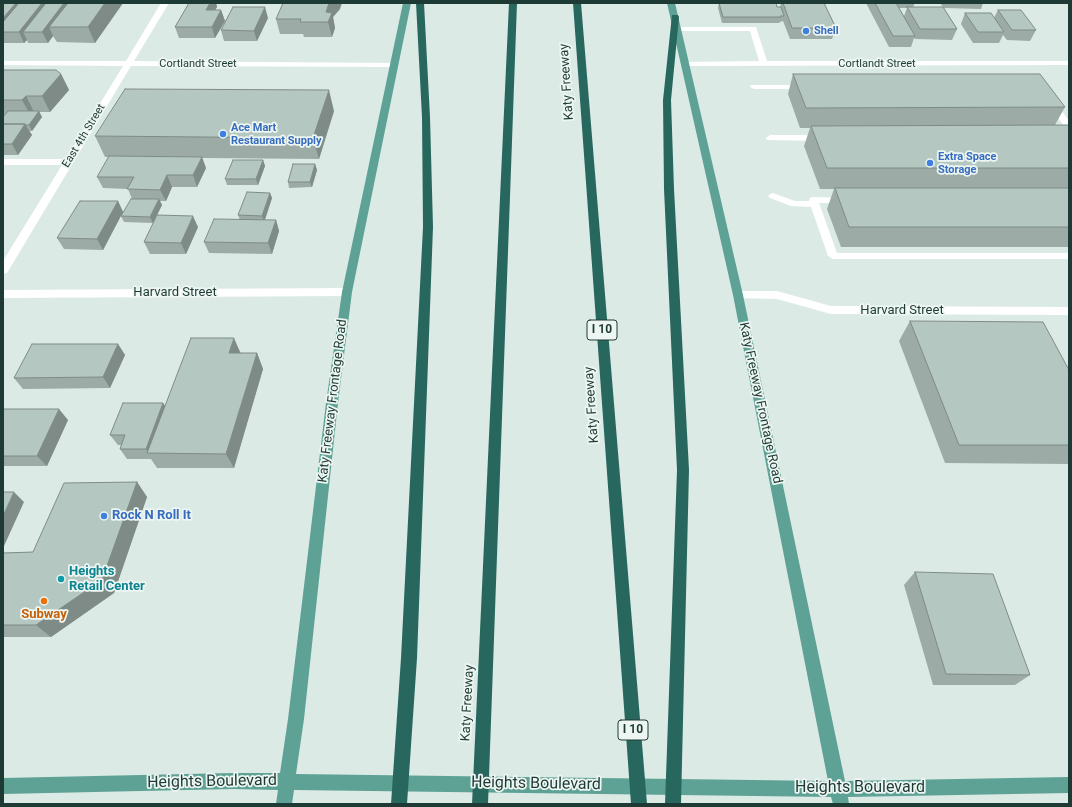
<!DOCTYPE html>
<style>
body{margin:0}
#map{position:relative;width:1072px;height:807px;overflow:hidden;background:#dceae5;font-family:Roboto,sans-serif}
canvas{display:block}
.frame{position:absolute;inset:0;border:4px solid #1e3a34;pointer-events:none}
</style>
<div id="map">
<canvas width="1072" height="807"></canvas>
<div class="frame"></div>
</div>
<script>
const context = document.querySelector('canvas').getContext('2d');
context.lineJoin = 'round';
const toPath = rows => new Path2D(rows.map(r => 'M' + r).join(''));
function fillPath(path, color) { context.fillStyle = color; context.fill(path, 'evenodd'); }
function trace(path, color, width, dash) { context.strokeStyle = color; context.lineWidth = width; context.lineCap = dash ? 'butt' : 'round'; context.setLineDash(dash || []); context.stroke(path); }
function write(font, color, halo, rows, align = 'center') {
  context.font = font + ' Roboto,sans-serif'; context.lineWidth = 3.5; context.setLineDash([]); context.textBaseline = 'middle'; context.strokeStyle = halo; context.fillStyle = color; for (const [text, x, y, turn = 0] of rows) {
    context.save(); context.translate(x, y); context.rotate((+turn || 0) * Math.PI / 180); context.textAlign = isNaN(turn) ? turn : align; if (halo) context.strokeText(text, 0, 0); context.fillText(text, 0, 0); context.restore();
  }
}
fillPath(toPath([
 [161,3,169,3,134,61,393,63,397,65,393,67,131,66,7,273,3,274,3,261,62,165,3,165,3,159,66,159,123,66,3,65,3,61,126,61,161,3],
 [674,27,756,27,767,61,1069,61,1069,65,685,66,681,64,682,62,759,61,750,31,677,31,673,29,674,27],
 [751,85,806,85,810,87,806,89,754,89,750,87,751,85],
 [1051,99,1054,100,1069,121,1069,130,1066,129,1047,102,1051,99],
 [770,135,823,135,827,138,823,141,767,140,766,138,770,135],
 [773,193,795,201,809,201,810,198,813,197,849,198,851,200,849,202,846,203,819,203,837,253,1069,253,1069,259,833,259,828,256,811,207,791,206,770,198,768,196,770,194,773,193],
 [347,288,351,289,352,292,351,295,347,296,3,298,3,290,347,288],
 [738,291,777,291,831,306,1068,307,1069,315,831,314,777,299,734,298,733,295,734,292,738,291]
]), '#fff');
fillPath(toPath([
 [403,3,411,3,352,292,338,403,304,719,296,774,828,781,733,295,667,3,675,3,743,295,845,781,1069,777,1069,793,848,797,849,804,833,804,831,797,294,790,292,804,276,804,278,790,233,789,3,794,3,778,233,773,280,773,288,719,326,403,342,292,403,3]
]), '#5ea295');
fillPath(toPath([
 [416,3,424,3,430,117,433,227,417,658,407,804,391,804,401,658,423,227,422,117,416,3],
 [509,3,517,3,488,804,472,804,509,3],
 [573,3,581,3,647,804,631,804,573,3],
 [672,15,678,15,679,17,671,100,674,189,689,470,681,804,665,804,677,470,664,189,663,100,672,15]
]), '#28675e');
fillPath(toPath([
 [3,3,123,3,95,43,57,42,53,36,48,43,28,43,27,40,24,43,3,43],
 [189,3,231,3,216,3,217,7,215,10,221,10,225,21,215,38,179,38,175,27],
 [719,3,780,7,781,3,824,3,836,28,832,39,790,39,783,21,780,22,779,23,722,23,718,8],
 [866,3,915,3,913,7,943,7,940,3,983,3,981,9,944,8,957,29,952,40,915,39,914,38,911,47,889,47],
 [899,8,907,8,904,16],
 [340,9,333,17,335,28,332,37,304,37,303,34,280,34,276,19],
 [998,10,1036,30,1030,41,1007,40,1003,35,999,43,973,43,961,24,965,13,994,18],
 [268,18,257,41,224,41,221,30],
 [3,70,61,74,69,90,50,112,39,112,42,117,32,131,29,131,32,135,18,155,3,155,3,117,5,115,3,114],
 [793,74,1065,107,1055,125,1069,125,1069,247,841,247,827,209,834,189,820,189,804,146,810,128,800,128,788,94],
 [334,111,319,159,202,158,206,168,197,187,172,187,166,201,160,201,162,205,153,223,124,222,121,216,132,199,128,189,103,188,97,177,109,157,105,157,95,136],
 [263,160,265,166,258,185,227,185,225,179],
 [315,164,317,170,312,187,289,188,288,182],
 [270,193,272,198,265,220,276,220,279,231,272,254,209,253,204,242,240,220,238,215],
 [118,201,123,212,103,250,64,249,57,238],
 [198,227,186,254,150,254,144,242],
 [910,321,1069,370,1069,464,945,463,899,341],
 [118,344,125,355,110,388,23,389,14,378],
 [240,353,257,353,263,369,234,468,157,468,151,459,127,459,120,449,121,445,118,445,110,435,163,403,165,406],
 [3,409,68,420,47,466,3,466],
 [137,482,147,497,114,593,51,637,3,637,3,553,33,552],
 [915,572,1030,675,1015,685,933,685,904,585]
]), '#9caba6');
fillPath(toPath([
 [16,3,18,3,22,12,3,32,3,18],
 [42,3,44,3,49,12,23,32,27,40,24,43,19,32],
 [64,3,66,3,71,12,49,27,53,36,48,43,42,32],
 [105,3,123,3,95,43,88,27],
 [210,3,216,3,217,7,209,21,206,10],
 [329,3,342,3,340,9,333,17,335,28,332,37,328,22,326,12],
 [265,7,268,18,257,41,254,31],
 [221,10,225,21,215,38,212,27],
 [61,74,69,90,50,112,42,96],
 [329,90,334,111,319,159,313,138],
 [26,96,34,112,31,116,22,100],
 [39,111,42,117,32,131,29,125],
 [25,124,32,135,18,155,12,144],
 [202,157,206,168,197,187,193,175],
 [263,160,265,166,258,185,256,179],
 [315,164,317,170,312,187,310,182],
 [167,175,172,187,166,201,160,190],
 [270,193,272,198,264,222,262,216],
 [159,199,162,205,153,223,150,217],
 [118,201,123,212,103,250,97,239],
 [193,216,198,227,186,254,181,243],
 [276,220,279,231,272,254,268,243],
 [234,338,241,354,229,353],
 [118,344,125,355,110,388,103,377],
 [257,353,263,369,234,468,226,454],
 [163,403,170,413,149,453,146,449],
 [59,409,68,420,47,466,37,456],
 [137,482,147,497,114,593,51,637,36,625],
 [14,492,24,502,4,546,3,545,3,516]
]), '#7f8b87');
const building = toPath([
 [3,3,16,3,3,18,3,3],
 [19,3,42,3,19,32,3,32,3,22,19,3],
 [46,3,64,3,42,32,23,32,46,3],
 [68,3,105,3,88,27,49,27,68,3],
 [189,3,210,3,206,10,221,10,212,27,175,27,189,3],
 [283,3,329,3,326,12,332,13,328,22,300,22,301,19,276,19,283,3],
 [719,3,776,3,777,7,781,7,784,16,780,16,781,17,723,17,719,3],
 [783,3,824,3,836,28,792,28,783,3],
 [875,3,896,3,915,36,893,36,875,3],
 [233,7,265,7,254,31,221,30,233,7],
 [907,7,943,7,957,29,920,29,907,7],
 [998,10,1021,10,1036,30,1012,30,998,10],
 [965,13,991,13,1004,32,978,32,965,13],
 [3,70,56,70,61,74,42,96,26,96,22,100,3,100,3,70],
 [793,74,1040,74,1065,107,806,108,793,74],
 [125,89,329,90,313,138,95,136,125,89],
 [8,111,39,111,29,125,26,125,25,124,3,124,3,117,8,111],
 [3,124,25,124,12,144,3,144,3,124],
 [1069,125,1069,168,827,168,811,126,1069,125],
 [109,156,202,157,193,175,167,175,160,190,127,189,134,177,97,177,109,156],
 [233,160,263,160,256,179,225,179,233,160],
 [293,164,315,164,310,182,288,182,293,164],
 [835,188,1069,188,1069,227,849,227,835,188],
 [247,192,270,193,262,216,238,215,247,192],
 [131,199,159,199,150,217,121,216,131,199],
 [80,201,118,201,97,239,57,238,80,201],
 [157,215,193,216,181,243,144,242,157,215],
 [214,219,276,220,268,243,204,242,214,219],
 [910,321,1043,322,1069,370,1069,445,959,445,910,321],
 [191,338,234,338,229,353,257,353,226,454,147,453,191,338],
 [32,344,118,344,103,377,14,378,32,344],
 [123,403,163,403,146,449,120,449,125,435,110,435,123,403],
 [3,409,59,409,37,456,3,456,3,409],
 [137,482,102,580,36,625,3,625,3,553,33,552,64,483,137,482],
 [3,492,14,492,3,516,3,492],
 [915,572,993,574,1030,675,946,674,915,572]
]);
fillPath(building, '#b5c7c1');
trace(building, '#7f8b87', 1);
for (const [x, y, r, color] of [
 [806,31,4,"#3f7fe0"],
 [223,134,4,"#3f7fe0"],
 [930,163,4,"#3f7fe0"],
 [104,516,4,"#3f7fe0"],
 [61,579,4,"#0f9aa8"],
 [44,601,4,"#e8710a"]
]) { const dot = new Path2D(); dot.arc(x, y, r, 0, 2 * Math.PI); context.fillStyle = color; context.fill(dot); trace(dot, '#edf6f2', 1.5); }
write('bold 11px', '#366cbe', '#edf6f2', [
 ["Shell",814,31],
 ["Ace Mart",231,128],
 ["Restaurant Supply",231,141],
 ["Extra Space",938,157],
 ["Storage",938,170]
], 'left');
write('11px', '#1e3a34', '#edf6f2', [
 ["Cortlandt Street",198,64],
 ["Cortlandt Street",877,64],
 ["East 4th Street",84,136,-59]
]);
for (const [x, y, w] of [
 [602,330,30],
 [633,730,30]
]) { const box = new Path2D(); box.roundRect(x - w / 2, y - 10, w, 20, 3); context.fillStyle = '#edf6f2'; context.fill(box); trace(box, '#1e3a34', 1); }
write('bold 12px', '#1e3a34', null, [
 ["I 10",602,330],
 ["I 10",633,730]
]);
write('13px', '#1e3a34', '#edf6f2', [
 ["Katy Freeway",567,82,-94],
 ["Harvard Street",175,293],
 ["Harvard Street",902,311],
 ["Katy Freeway Frontage Road",333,401,-83],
 ["Katy Freeway Frontage Road",760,403,78],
 ["Katy Freeway",592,405,-94],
 ["Katy Freeway",468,703,-87]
]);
write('bold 13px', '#366cbe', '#edf6f2', [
 ["Rock N Roll It",112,516]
], 'left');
write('bold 13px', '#0d838f', '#edf6f2', [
 ["Heights",69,572],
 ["Retail Center",69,587]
], 'left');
write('bold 13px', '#c56008', '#edf6f2', [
 ["Subway",44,615]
]);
write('16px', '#1e3a34', '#edf6f2', [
 ["Heights Boulevard",212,782,-1],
 ["Heights Boulevard",536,784,1],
 ["Heights Boulevard",860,788]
]);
</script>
